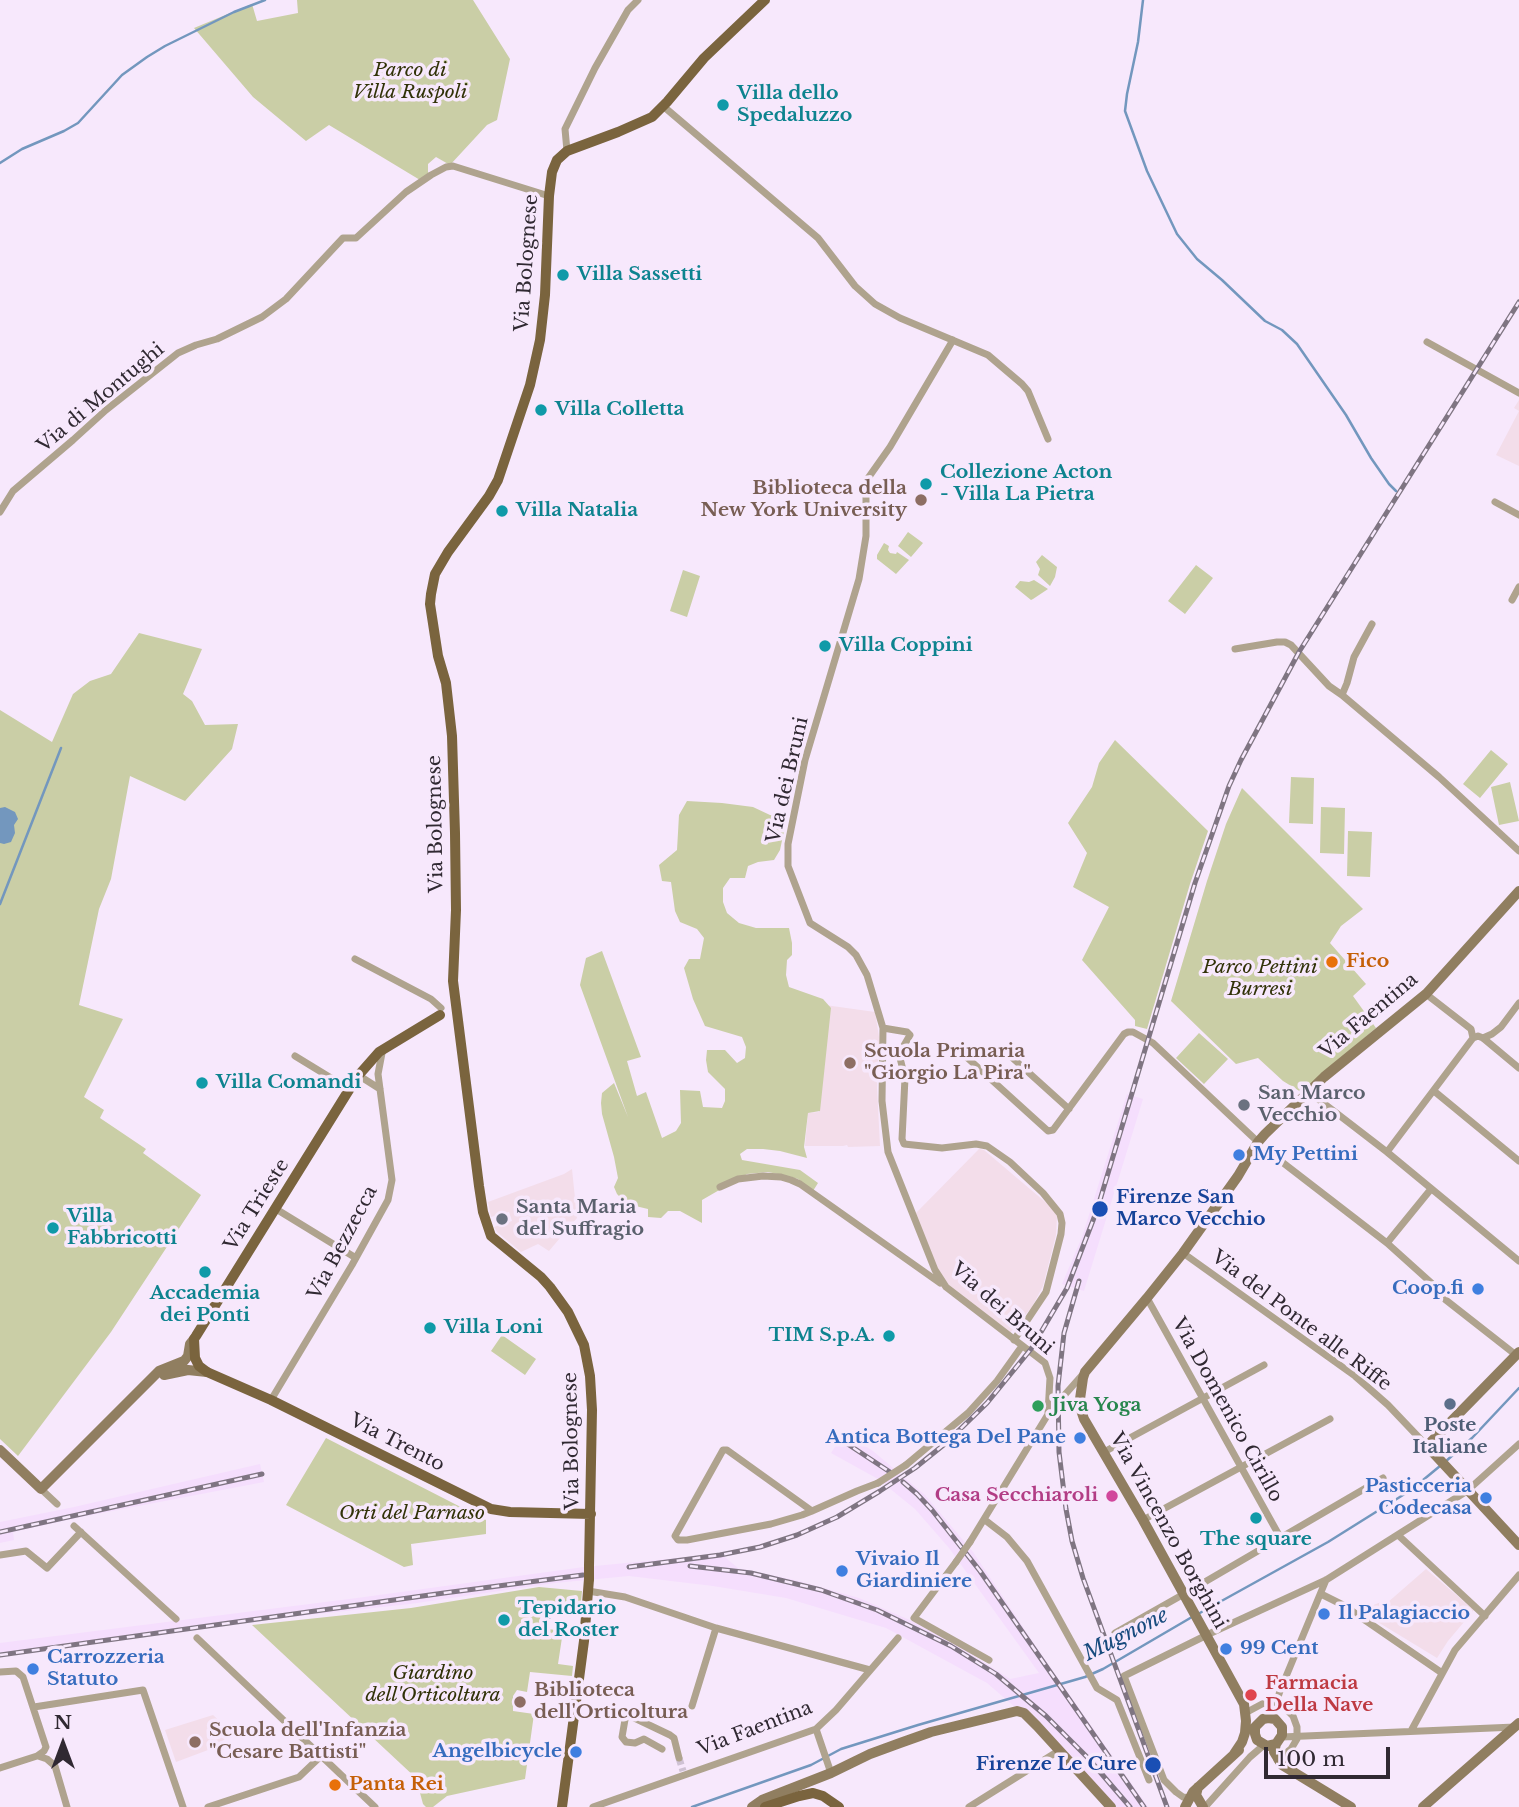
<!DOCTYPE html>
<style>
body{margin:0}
#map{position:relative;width:1519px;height:1807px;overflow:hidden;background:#f7e8fc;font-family:"Libre Baskerville",serif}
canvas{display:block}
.north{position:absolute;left:28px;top:1709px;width:70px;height:70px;-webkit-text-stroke:5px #f7e8fc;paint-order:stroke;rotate:0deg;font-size:19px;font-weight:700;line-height:28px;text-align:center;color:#302932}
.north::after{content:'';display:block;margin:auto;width:24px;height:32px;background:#302932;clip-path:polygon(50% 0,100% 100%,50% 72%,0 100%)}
.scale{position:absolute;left:1264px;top:1747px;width:126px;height:32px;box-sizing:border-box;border:4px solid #302932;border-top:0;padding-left:9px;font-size:21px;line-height:24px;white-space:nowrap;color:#302932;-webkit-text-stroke:5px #f7e8fc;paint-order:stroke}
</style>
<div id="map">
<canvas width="1519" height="1807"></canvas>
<div class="north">N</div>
<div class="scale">100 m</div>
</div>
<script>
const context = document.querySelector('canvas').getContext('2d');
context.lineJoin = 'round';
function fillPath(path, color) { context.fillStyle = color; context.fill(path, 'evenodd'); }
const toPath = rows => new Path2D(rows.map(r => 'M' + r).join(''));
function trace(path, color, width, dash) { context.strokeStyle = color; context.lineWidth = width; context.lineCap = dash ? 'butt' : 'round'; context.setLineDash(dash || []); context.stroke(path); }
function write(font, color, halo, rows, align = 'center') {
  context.font = font + ' "Libre Baskerville",serif'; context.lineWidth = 7; context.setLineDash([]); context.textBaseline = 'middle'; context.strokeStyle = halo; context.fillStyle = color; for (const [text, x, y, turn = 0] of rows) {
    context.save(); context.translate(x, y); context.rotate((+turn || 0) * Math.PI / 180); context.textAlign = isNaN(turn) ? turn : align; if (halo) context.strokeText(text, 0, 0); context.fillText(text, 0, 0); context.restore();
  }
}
fillPath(toPath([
 [1127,1094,1143,1099,1084,1291,1062,1284,1082,1237],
 [844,1433,873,1451,925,1495,973,1552,1037,1648,1148,1807,1111,1807,1053,1740,987,1683,886,1628,786,1598,713,1586,629,1576,555,1583,410,1604,235,1623,0,1657,0,1643,357,1598,584,1567,721,1554,738,1568,799,1581,859,1598,935,1631,1010,1679,1039,1673,949,1548,915,1509,878,1479,831,1453],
 [260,1464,264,1482,81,1517,13,1532,14,1540,0,1543,0,1522,74,1507]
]), '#f5defd');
fillPath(toPath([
 [1519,400,1519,466,1496,455,1519,411,1514,408],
 [825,1005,875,1012,879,1037,877,1088,880,1146,848,1147,847,1145,843,1146,805,1146,808,1113,819,1112],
 [979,1149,984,1150,1050,1206,1057,1216,1056,1235,1043,1286,1032,1307,1009,1334,950,1286,938,1271,915,1214],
 [572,1169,577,1218,549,1251,538,1244,521,1252,497,1232,494,1227,512,1221,509,1212,491,1217,488,1202,564,1174],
 [1426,1569,1474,1610,1448,1641,1437,1658,1363,1613,1366,1608,1381,1602,1387,1603],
 [213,1715,226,1727,221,1733,226,1738,216,1747,176,1762,165,1730]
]), '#f3ddea');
fillPath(toPath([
 [297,0,473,0,510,59,497,120,487,125,450,165,436,157,428,164,428,174,420,180,329,125,306,141,253,97,194,28,252,4,257,21,298,13],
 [908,532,923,543,911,557,898,546],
 [884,543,889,546,888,550,890,553,896,554,897,552,909,560,896,574,877,559,877,555],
 [1042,555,1057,567,1055,577,1050,586,1038,575,1040,569,1036,562],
 [1196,565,1213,578,1185,614,1168,601],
 [683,570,700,576,687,617,670,611],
 [1034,580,1048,589,1033,599,1031,600,1015,587,1020,581,1029,582],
 [139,633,202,649,183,694,192,701,205,725,238,724,232,749,185,801,130,776,111,879,99,909,79,1005,123,1019,84,1097,104,1110,100,1118,146,1149,143,1153,201,1195,111,1332,18,1456,0,1439,0,710,52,742,73,694,90,681,111,674],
 [1115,740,1208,831,1190,884,1147,1029,1135,1026,1135,1020,1082,960,1109,907,1073,887,1087,853,1068,823,1092,787,1099,763],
 [1491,750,1508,764,1480,798,1463,784],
 [1291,777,1314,778,1313,824,1289,823],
 [1510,782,1519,821,1499,825,1491,787],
 [1242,788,1363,909,1341,926,1330,943,1366,984,1353,996,1376,1028,1301,1092,1283,1081,1258,1058,1236,1064,1171,1001,1207,881,1226,824],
 [687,801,722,803,753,807,770,815,787,817,780,850,774,860,758,862,748,866,745,878,730,878,723,888,723,902,727,913,739,923,756,928,789,928,792,943,792,955,787,960,786,975,789,987,823,999,831,1008,820,1111,808,1113,804,1147,807,1158,780,1151,763,1149,747,1149,740,1154,742,1160,800,1170,818,1183,813,1191,798,1179,783,1175,768,1172,747,1174,702,1200,702,1223,680,1211,668,1211,661,1218,648,1217,648,1209,627,1204,617,1194,614,1187,618,1178,614,1157,602,1114,601,1103,602,1093,614,1083,628,1117,580,985,586,958,602,951,641,1057,627,1061,637,1096,646,1092,662,1138,676,1131,681,1123,680,1090,700,1091,703,1107,722,1108,725,1101,725,1089,708,1072,706,1060,707,1050,725,1050,737,1063,745,1058,746,1047,742,1037,705,1026,693,999,684,968,689,959,700,959,704,938,697,929,680,922,675,911,671,882,662,881,659,865,677,850,679,815],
 [1321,807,1345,808,1344,854,1320,853],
 [1348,831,1372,832,1370,877,1347,876],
 [1199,1033,1228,1059,1204,1084,1176,1058],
 [502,1335,536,1359,525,1375,491,1351],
 [326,1438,486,1520,486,1534,411,1544,413,1565,404,1567,286,1505],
 [539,1587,582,1591,580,1613,550,1610,548,1629,563,1631,558,1664,573,1666,572,1676,530,1672,527,1692,517,1690,513,1696,513,1711,534,1714,525,1779,447,1796,433,1807,426,1807,423,1804,416,1778,252,1625,411,1608]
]), '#cacea6');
fillPath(toPath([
 [5,807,15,812,18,819,14,825,15,833,11,842,4,844,0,843,0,808]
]), '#7397be');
trace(toPath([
 [1143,0,1138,42,1127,94,1125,111,1147,171,1177,234,1197,259,1222,280,1265,321,1282,330,1297,344,1346,415,1371,458,1389,484,1396,491],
 [0,163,22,149,64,131,78,123,122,75,147,57,165,46,234,12,265,0],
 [0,904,61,748],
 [1445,1462,1472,1438,1519,1388],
 [1198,1614,1328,1542,1411,1490,1440,1466],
 [692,1807,811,1765,841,1749,918,1725,1085,1677,1103,1669,1192,1617]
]), '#7397be', 2.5);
trace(toPath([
 [1053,1407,1061,1399],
 [679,1758,683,1771]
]), '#cfc2d4', 7, [7, 3.5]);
trace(toPath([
 [663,106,818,238,855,286,875,304,900,318,988,355,1022,384,1028,391,1048,439],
 [567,151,565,129,595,68,628,10,638,0],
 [953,340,890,447,866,481,866,536,859,579,805,760,788,844,788,866,810,923,848,947,856,955,867,975,883,1028,882,1101,888,1152,935,1270,946,1287,1045,1363,1050,1378,1048,1413],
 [1427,342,1519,393],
 [1495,502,1519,515],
 [0,512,13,491,73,440,106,410,178,353,196,345,217,339,262,317,286,299,343,238,356,238,406,192,431,175,446,167,453,166,549,196],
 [1512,600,1519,587],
 [1235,649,1277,642,1285,642,1291,645,1329,686,1342,695,1439,777,1519,851],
 [1342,695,1347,683,1354,657,1372,624],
 [355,959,431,999,441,1008],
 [1426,994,1471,1029,1473,1038],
 [883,1028,907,1032,910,1035,899,1054,905,1078,902,1139,904,1144,942,1148,976,1144,987,1146,1010,1162,1043,1193,1060,1214,1062,1223,1061,1234,1046,1292,1014,1340],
 [1473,1038,1478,1036,1483,1038,1519,1068],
 [1483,1038,1492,1034,1501,1027,1519,1003],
 [962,1053,1048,1131,1053,1130,1124,1034,1128,1032,1133,1032,1153,1043,1258,1142],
 [1007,1053,1069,1109],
 [295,1056,349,1089],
 [358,1075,380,1089],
 [1434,1091,1519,1161],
 [1309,1092,1387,1152,1519,1261],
 [1387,1152,1473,1038],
 [1282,1162,1387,1243,1437,1288,1442,1297,1516,1355],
 [720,1187,738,1179,763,1176,781,1177,791,1180,800,1184,940,1283],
 [276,1209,356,1258],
 [1387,1243,1431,1189],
 [1183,1253,1355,1376,1388,1405,1427,1446],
 [1147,1298,1280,1537],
 [1061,1399,1084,1373],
 [271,1400,352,1265,388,1200,392,1180,378,1074,382,1053],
 [1104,1452,1264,1365],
 [906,1465,968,1413,997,1381,1022,1346],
 [41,1489,57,1504],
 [812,1511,727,1450,723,1450,675,1536,678,1540,687,1540,771,1524,802,1515,812,1511,857,1491,878,1483],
 [985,1520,1007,1537,1027,1561,1097,1688,1117,1700,1149,1780],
 [1143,1520,1330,1419],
 [74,1526,176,1619],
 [1398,1535,1485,1616],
 [970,1542,1050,1411],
 [0,1555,26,1551,47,1568,81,1532],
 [956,1562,914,1618,989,1660],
 [588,1591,625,1597,716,1628,870,1670],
 [1321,1594,1343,1605,1442,1673],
 [1115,1633,1191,1590,1383,1478],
 [197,1638,375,1807],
 [0,1672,16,1671,23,1677,46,1747,44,1751,37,1756,0,1768],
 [692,1706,716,1628],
 [34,1707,143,1690,183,1807],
 [598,1709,626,1714,670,1735,674,1738,679,1758],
 [1249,1711,1262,1704,1273,1702,1283,1706,1293,1716,1297,1727,1297,1739,1291,1749,1277,1760],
 [626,1714,622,1737,626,1742,635,1743,644,1739,662,1749],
 [1271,1718,1280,1691,1326,1580],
 [816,1729,831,1773],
 [1411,1731,1455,1650,1519,1575],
 [1282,1737,1515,1727],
 [38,1756,47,1759,55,1766,67,1807],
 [1189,1798,1183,1797,1176,1792,1164,1780,1124,1676,1211,1633,1326,1580,1467,1491,1519,1444],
 [208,1807,299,1777,321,1756],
 [593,1807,816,1729,836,1710,898,1638],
 [969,1807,1060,1750],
 [1205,1807,1250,1757,1264,1745]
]), '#afa38e', 7);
trace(toPath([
 [1519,1352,1427,1446,1519,1545],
 [164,1375,188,1370,207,1372],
 [0,1450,41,1489,159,1371,184,1361,188,1356,190,1344,194,1339],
 [1276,1744,1267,1746,1257,1740,1255,1734,1255,1727,1263,1719,1268,1718,1275,1719,1282,1727,1282,1735,1276,1744,1274,1752,1282,1765,1351,1807],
 [1234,1754,1242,1742,1245,1733,1246,1721,1244,1704,1143,1520,1084,1419,1081,1410,1080,1399,1083,1378,1085,1372,1147,1298,1183,1253,1238,1176,1258,1142,1265,1134,1324,1077,1426,994,1519,891],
 [1198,1787,1196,1795,1203,1807],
 [752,1807,762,1800,831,1773,870,1754,900,1743,931,1732,1017,1711,1024,1713,1037,1726,1111,1807],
 [1185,1807,1193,1792,1239,1750],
 [1423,1807,1519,1723]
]), '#907e60', 10);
trace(toPath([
 [440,1015,379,1052,357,1077,196,1336,194,1339,195,1358,199,1366,207,1372,271,1400,491,1509,510,1512,591,1514],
 [589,1566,592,1410,590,1376,584,1345,568,1312,550,1287,541,1277,491,1236,483,1212,479,1186,453,981,456,910,455,833,452,736,446,683,438,656,430,604,431,594,435,574,448,552,489,496,498,480,530,385,540,340,545,295,549,196,552,172,557,160,567,151,618,132,652,117,667,102,704,58,765,0],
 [562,1807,584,1641,589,1579],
 [765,1807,799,1796,813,1793,823,1796,839,1807]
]), '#7a643e', 10);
const rail = toPath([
 [1079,1281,1064,1333,1058,1386,1059,1452,1066,1509,1072,1541,1083,1578,1167,1807],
 [840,1439,890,1472],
 [903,1482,917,1494,932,1510,980,1571,1144,1807],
 [0,1532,262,1474],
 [690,1566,751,1573,821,1590,877,1610,951,1646,996,1674,1046,1716,1088,1758,1130,1807],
 [629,1567,720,1555,760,1547,797,1535,837,1517,880,1491,915,1468,946,1443,987,1403,1031,1349,1067,1288,1097,1210,1195,883,1229,786,1241,760,1299,652,1519,302],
 [0,1655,444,1593,583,1575]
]);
trace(rail, '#7f7582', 5);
trace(rail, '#f7e8fc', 2.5, [8]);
trace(toPath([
 [878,1483,906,1465],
 [956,1562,970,1542]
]), '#afa38e', 7);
trace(toPath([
 [589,1579,589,1566]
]), '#7a643e', 10);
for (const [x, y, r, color] of [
 [723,105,7,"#0f9aa8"],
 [563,275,7,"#0f9aa8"],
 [541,410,7,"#0f9aa8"],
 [926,484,7,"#0f9aa8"],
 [921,500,7,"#8d6e63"],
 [502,511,7,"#0f9aa8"],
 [825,646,7,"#0f9aa8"],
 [1332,962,7,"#e8710a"],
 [850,1063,7,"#8d6e63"],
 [202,1083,7,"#0f9aa8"],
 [1244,1105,7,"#6b7280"],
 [1239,1155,7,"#3f7fe0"],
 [1100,1209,9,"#1a4fb4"],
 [502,1219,7,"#6b7280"],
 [53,1228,7,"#0f9aa8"],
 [205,1272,7,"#0f9aa8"],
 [1478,1289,7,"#3f7fe0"],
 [430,1328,7,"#0f9aa8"],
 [889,1336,7,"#0f9aa8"],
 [1450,1404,7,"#5c6f8a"],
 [1038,1406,7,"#2e9e5b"],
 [1080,1438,7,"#3f7fe0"],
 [1112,1496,7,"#d1479c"],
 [1486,1498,7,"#3f7fe0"],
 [1256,1518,7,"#0f9aa8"],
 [842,1571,7,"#3f7fe0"],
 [1324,1614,7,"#3f7fe0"],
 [504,1620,7,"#0f9aa8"],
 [1226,1649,7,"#3f7fe0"],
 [33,1669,7,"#3f7fe0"],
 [1251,1695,7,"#e0444e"],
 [520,1702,7,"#8d6e63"],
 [195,1742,7,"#8d6e63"],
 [576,1752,7,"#3f7fe0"],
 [1153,1765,9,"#1a4fb4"],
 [335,1785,7,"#e8710a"]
]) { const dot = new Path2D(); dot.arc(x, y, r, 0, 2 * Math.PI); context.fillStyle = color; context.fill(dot); trace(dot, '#f7e8fc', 2.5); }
write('italic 19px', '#313208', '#f7e8fc', [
 ["Parco di",410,71],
 ["Villa Ruspoli",410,93],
 ["Parco Pettini",1260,968],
 ["Burresi",1260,990],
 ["Orti del Parnaso",412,1514],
 ["Giardino",433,1674],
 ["dell'Orticoltura",433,1696]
]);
write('bold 19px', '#0d838f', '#f7e8fc', [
 ["Villa dello",737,94],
 ["Spedaluzzo",737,116],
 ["Villa Sassetti",577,275],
 ["Villa Colletta",555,410],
 ["Collezione Acton",940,473],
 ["- Villa La Pietra",940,495],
 ["Villa Natalia",516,511],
 ["Villa Coppini",839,646],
 ["Villa Comandi",216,1083],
 ["Villa",67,1217],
 ["Fabbricotti",67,1239],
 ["Accademia",205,1294,"center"],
 ["dei Ponti",205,1316,"center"],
 ["Villa Loni",444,1328],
 ["TIM S.p.A.",875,1336,"right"],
 ["The square",1256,1540,"center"],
 ["Tepidario",518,1609],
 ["del Roster",518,1631]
], 'left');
write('19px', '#302932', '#f7e8fc', [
 ["Via Bolognese",527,263,-86],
 ["Via di Montughi",101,398,-40],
 ["Via dei Bruni",788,780,-77],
 ["Via Bolognese",436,824,-91],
 ["Via Faentina",1369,1016,-40],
 ["Via Trieste",257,1205,-58],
 ["Via Bezzecca",343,1243,-62],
 ["Via dei Bruni",1002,1309,41],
 ["Via del Ponte alle Riffe",1301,1321,37],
 ["Via Domenico Cirillo",1227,1410,61],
 ["Via Bolognese",572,1441,-91],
 ["Via Trento",397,1443,27],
 ["Via Vincenzo Borghini",1168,1531,61],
 ["Via Faentina",755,1729,-21]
]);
write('bold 19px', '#785e54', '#f7e8fc', [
 ["Biblioteca della",907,489,"right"],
 ["New York University",907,511,"right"],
 ["Scuola Primaria",864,1052],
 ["\"Giorgio La Pira\"",864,1074],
 ["Biblioteca",534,1691],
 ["dell'Orticoltura",534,1713],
 ["Scuola dell'Infanzia",209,1731],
 ["\"Cesare Battisti\"",209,1753]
], 'left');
write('bold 19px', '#c56008', '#f7e8fc', [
 ["Fico",1346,962],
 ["Panta Rei",349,1785]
], 'left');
write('bold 19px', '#5b616d', '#f7e8fc', [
 ["San Marco",1258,1094],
 ["Vecchio",1258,1116],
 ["Santa Maria",516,1208],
 ["del Suffragio",516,1230]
], 'left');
write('bold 19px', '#366cbe', '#f7e8fc', [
 ["My Pettini",1253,1155],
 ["Coop.fi",1464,1289,"right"],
 ["Antica Bottega Del Pane",1066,1438,"right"],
 ["Pasticceria",1472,1487,"right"],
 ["Codecasa",1472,1509,"right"],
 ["Vivaio Il",856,1560],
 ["Giardiniere",856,1582],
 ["Il Palagiaccio",1338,1614],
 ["99 Cent",1240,1649],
 ["Carrozzeria",47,1658],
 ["Statuto",47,1680],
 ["Angelbicycle",562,1752,"right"]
], 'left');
write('bold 19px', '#164399', '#f7e8fc', [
 ["Firenze San",1116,1198],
 ["Marco Vecchio",1116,1220],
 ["Firenze Le Cure",1137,1765,"right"]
], 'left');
write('bold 19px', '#27864d', '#f7e8fc', [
 ["Jiva Yoga",1052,1406]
], 'left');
write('bold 19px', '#4e5e75', '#f7e8fc', [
 ["Poste",1450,1426],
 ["Italiane",1450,1448]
]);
write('bold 19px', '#b23c85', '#f7e8fc', [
 ["Casa Secchiaroli",1098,1496]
], 'right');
write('bold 19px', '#be3a42', '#f7e8fc', [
 ["Farmacia",1265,1684],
 ["Della Nave",1265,1706]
], 'left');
write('italic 21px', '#184b7e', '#f7e8fc', [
 ["Mugnone",1126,1635,-27]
]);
</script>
